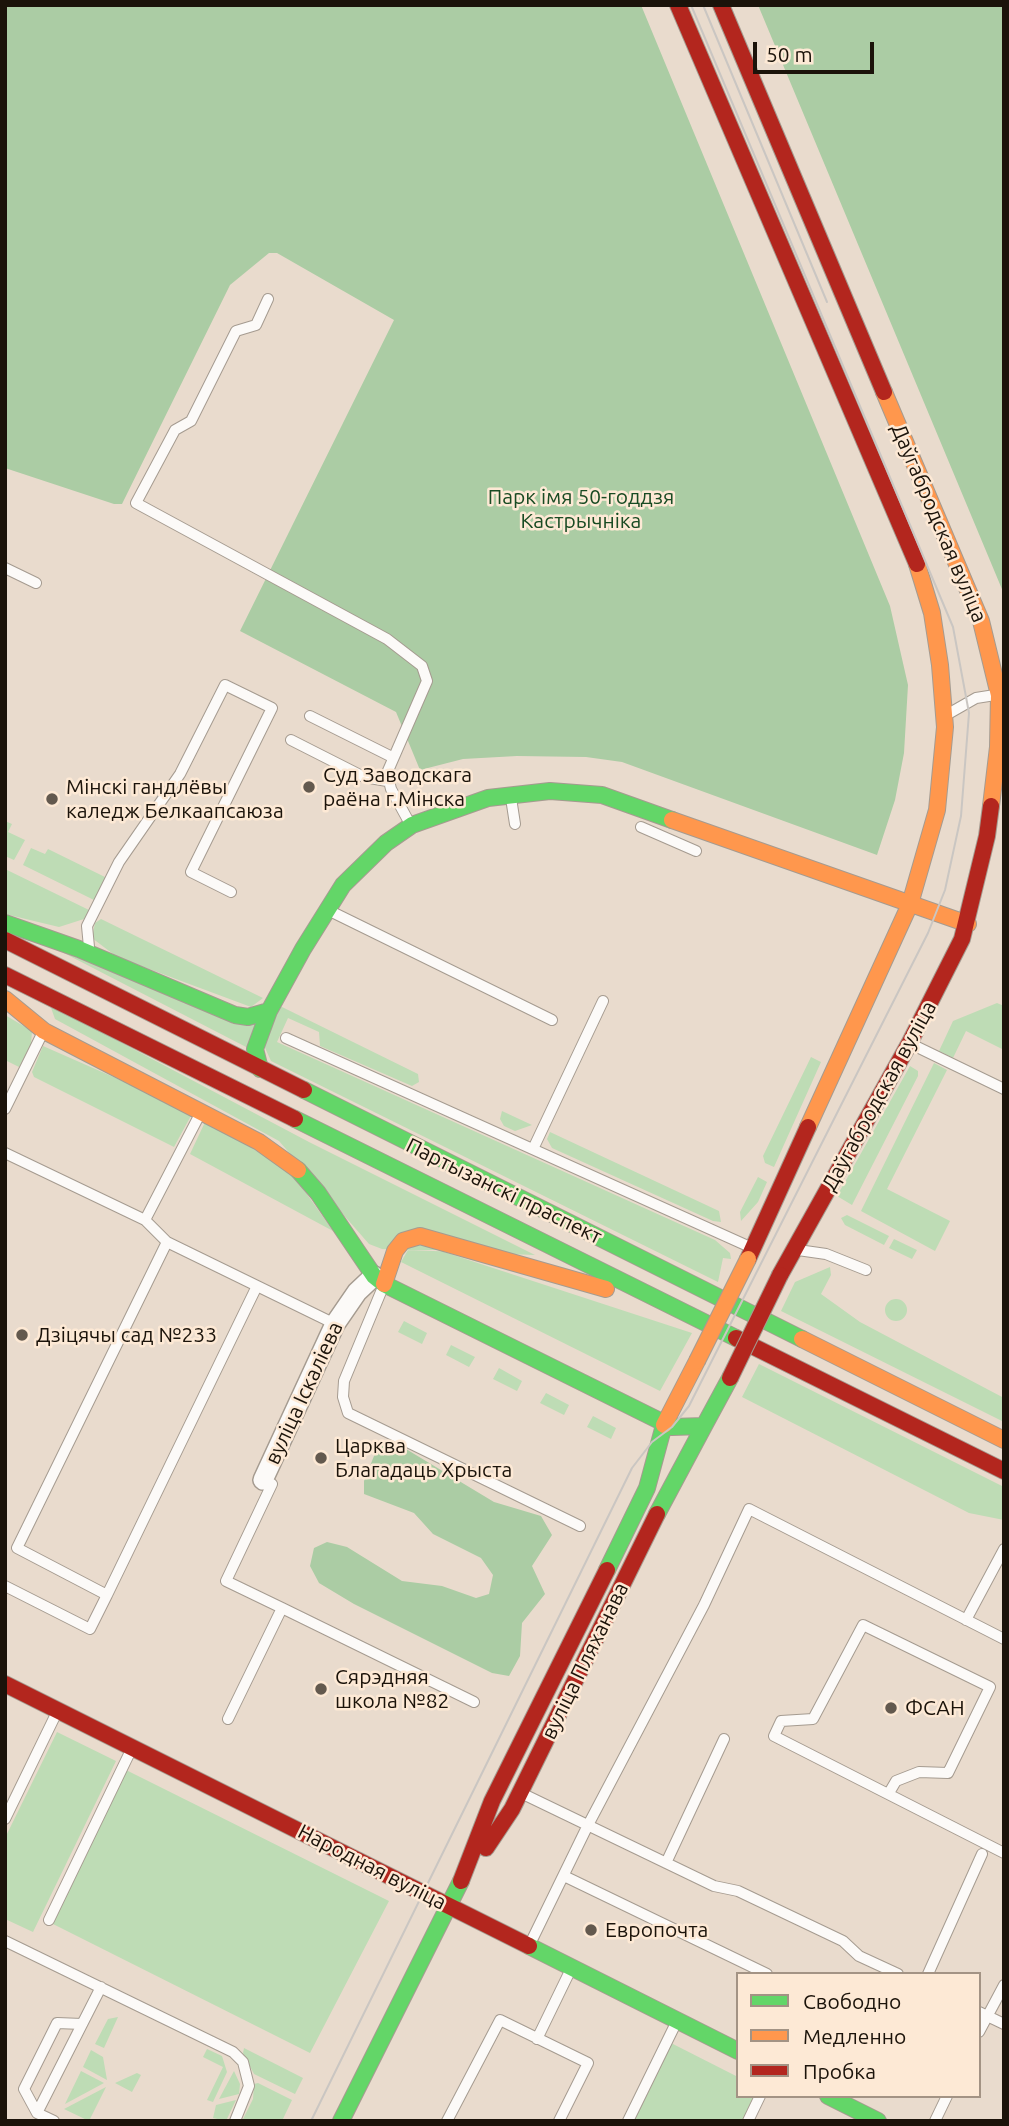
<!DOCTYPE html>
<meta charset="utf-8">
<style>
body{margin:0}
#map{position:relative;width:1009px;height:2126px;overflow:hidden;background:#e9dbcd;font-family:Ubuntu,sans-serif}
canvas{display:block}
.frame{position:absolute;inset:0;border:7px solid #1b130a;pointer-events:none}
.legend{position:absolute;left:736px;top:1972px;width:245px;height:126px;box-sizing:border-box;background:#fde9d5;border:2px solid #a39384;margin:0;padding:9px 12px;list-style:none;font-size:21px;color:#1b130a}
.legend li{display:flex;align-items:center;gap:14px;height:35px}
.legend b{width:35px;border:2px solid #a39384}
.scale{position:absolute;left:753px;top:42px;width:121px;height:32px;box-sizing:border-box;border:4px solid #1b130a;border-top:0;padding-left:9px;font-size:21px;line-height:24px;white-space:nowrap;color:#1b130a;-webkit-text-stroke:5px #fde9d5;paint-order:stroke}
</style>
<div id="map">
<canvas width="1009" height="2126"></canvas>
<div class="frame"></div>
<ul class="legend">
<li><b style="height:9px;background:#63d668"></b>Свободно</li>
<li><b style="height:9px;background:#ff974d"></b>Медленно</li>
<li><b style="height:9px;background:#b3261e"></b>Пробка</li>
</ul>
<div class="scale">50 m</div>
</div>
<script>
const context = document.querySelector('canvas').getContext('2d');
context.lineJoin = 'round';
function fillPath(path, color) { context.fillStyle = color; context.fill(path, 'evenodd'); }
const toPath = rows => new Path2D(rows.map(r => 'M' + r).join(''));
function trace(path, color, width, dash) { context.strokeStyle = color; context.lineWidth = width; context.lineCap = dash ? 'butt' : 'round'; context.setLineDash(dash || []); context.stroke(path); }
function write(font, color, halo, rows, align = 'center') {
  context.font = font + ' Ubuntu,sans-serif'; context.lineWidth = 5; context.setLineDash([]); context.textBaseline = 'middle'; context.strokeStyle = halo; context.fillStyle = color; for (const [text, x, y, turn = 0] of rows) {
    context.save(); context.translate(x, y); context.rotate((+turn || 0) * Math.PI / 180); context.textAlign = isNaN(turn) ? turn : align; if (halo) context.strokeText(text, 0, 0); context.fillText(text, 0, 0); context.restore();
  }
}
fillPath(toPath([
 [5,821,12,824,8,832,25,840,14,860,5,856],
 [31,848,45,854,48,849,107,878,96,901,23,865],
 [5,869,89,910,84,919,59,927,5,914],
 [101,919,263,998,251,1007,117,957,92,938,95,923],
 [62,952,257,1022,248,1048],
 [997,1003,1004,1006,1004,1050,966,1031,953,1058,939,1051,953,1021],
 [50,1005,309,1142,535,1255,382,1249,369,1244,279,1141,55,1019],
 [280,1006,418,1074,419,1082,412,1086,320,1046,319,1032,288,1018,277,1042,715,1240,730,1253,731,1259,723,1258,718,1282,271,1061,261,1039],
 [5,1015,32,1031,31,1044,19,1067,5,1060],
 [43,1046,193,1112,174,1147,34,1077,32,1072],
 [811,1057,821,1062,774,1167,765,1163,763,1156],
 [934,1063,947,1070,887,1189,950,1221,935,1251,861,1211],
 [910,1066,918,1071,918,1076,852,1205,837,1196],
 [502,1111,532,1125,515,1131,504,1126,500,1119],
 [206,1120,292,1173,333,1231,190,1154],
 [550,1132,719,1211,721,1222,713,1221,552,1148,547,1139],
 [758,1177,767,1182,758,1202,741,1221,740,1212],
 [847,1215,889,1236,884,1245,845,1225,841,1218],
 [894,1239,917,1250,912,1259,889,1248],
 [408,1250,438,1250,692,1333,660,1391,401,1262],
 [830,1267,831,1275,821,1294,860,1322,1004,1398,1004,1422,781,1311,795,1282],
 '885 1310a11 11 0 1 1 22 0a11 11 0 1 1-22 0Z',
 [404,1321,427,1333,422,1344,398,1332],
 [451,1345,475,1357,469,1367,446,1355],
 [759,1364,1004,1487,1004,1520,969,1513,742,1397],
 [499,1368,522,1381,517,1391,493,1379],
 [546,1393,569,1405,564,1415,540,1403],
 [593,1416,616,1428,611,1439,587,1427],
 [57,1732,116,1761,33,1932,5,1919,5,1838],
 [126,1770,389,1901,310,2053,53,1924],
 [118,2017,104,2048,95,2044,108,2019],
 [671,2043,738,2077,738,2096,757,2096,745,2121,633,2121],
 [244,2048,303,2078,295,2094,254,2074,243,2053],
 [207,2049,222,2056,227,2072,213,2102,207,2100,223,2067,203,2057],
 [91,2050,103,2057,107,2080,83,2067],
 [81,2071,104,2083,65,2104],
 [234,2071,240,2084,239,2094,219,2099],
 [137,2073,141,2075,132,2092,115,2083],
 [258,2083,292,2100,282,2121,242,2121,253,2099,254,2084],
 [106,2087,89,2121,64,2109],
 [236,2100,226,2121,213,2118,216,2105]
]), '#bedcb5');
fillPath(toPath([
 [5,5,641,5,890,606,908,685,904,753,895,800,877,855,622,762,586,757,517,756,463,759,420,770,396,712,240,631,394,320,277,253,269,253,230,285,122,504,114,504,5,468],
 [758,5,1004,5,1004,594],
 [396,1443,494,1502,541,1516,552,1535,532,1566,545,1594,522,1623,520,1656,509,1676,492,1673,354,1604,319,1583,310,1566,314,1548,327,1542,347,1547,402,1581,442,1586,476,1598,489,1594,493,1575,481,1558,433,1534,414,1513,364,1494,364,1481,378,1446]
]), '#abcca4');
const lane = toPath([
 [268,299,256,325,236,331,191,421,175,430,136,503,387,639,422,666,427,681,387,773,391,789,409,822],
 [5,568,36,583],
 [948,714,976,698,995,695],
 [310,716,392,757],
 [291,740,364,777,387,781],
 [511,798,515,824],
 [641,827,696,851],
 [330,911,552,1020],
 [89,947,87,926,119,862,180,774,225,685,272,708,191,872,231,892],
 [286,1038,750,1247],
 [913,1045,1004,1089],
 [5,1109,42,1034],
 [533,1149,603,1001],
 [5,1153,145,1220,167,1242,335,1324],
 [145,1220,200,1114],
 [167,1242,17,1548,107,1595,257,1286],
 [798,1250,826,1254,866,1270],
 [383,1287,344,1381,343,1397,348,1413,580,1526],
 [5,1586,90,1629,107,1595],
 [282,1608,474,1702],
 [966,1620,1004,1549],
 [228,1719,282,1608,226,1581,272,1484,263,1480],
 [521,1793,714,1886,738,1891,843,1941,859,1956,898,1974],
 [889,1793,896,1781,919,1772,948,1773,990,1687,863,1625,813,1719,781,1721,774,1736,1004,1853],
 [5,1819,57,1712],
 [666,1863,724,1739],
 [564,1876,767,1974],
 [49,1920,132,1748],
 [5,1941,233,2052,243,2062,249,2086,235,2121],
 [529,1946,587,1827,704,1605,749,1509,1004,1639],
 [928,1974,982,1854],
 [979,2012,1004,2024],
 [979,2032,1004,1985],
 [537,2039,570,1971],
 [37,2113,101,1987],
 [54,2121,37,2113,24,2089,57,2023,82,2024],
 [447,2121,500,2020,588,2063,559,2121],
 [628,2121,677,2021],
 [748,2121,760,2096],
 [935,2121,947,2096]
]);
const street = toPath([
 [263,1480,335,1324,357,1292,374,1276]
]);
const fast = toPath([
 [5,923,79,949,235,1015,248,1017,269,1011],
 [260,1069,255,1049,269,1011,303,949,343,885,386,843,412,825,488,798,550,791,602,795,672,820],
 [304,1090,802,1339],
 [295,1119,736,1338],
 [298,1170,318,1193,374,1276,384,1284,672,1427,704,1426,730,1378],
 [657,1514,704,1426],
 [607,1570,647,1488,664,1425],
 [529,1946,738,2051],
 [828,2096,878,2121],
 [341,2121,461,1881]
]);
const slow = toPath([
 [884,392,981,621,999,695,998,747,991,806],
 [672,820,968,924],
 [5,999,44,1031,259,1142,298,1170],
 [808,1127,910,904,937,810,945,727,940,665,932,613,917,564],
 [384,1284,395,1251,403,1241,420,1236,606,1289],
 [802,1339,1004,1440],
 [664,1425,697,1361]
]);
const jam = toPath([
 [678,5,917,564],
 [721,5,884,392],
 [5,940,304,1090],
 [5,975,295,1119],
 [748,1259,808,1127],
 [780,1275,909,1044,962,939,987,836,991,806],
 [736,1338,1004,1471],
 [5,1684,529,1946],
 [486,1848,512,1809,657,1514],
 [461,1881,492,1801,607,1570]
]);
trace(lane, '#a59b90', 12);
trace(street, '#a59b90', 22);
trace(fast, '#a59b90', 18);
trace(slow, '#a59b90', 18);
trace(jam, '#a59b90', 18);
trace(lane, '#fcfaf8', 10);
trace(street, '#fcfaf8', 19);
trace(fast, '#63d668', 16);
trace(slow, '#ff974d', 16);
trace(jam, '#b3261e', 16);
trace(toPath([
 [703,5,827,302],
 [311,2121,632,1468,652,1442,672,1427,689,1406,928,933,945,890,961,816,969,713,953,627,691,5]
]), '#cac6c2', 2);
const slowBridge = toPath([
 [697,1361,748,1259]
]);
const jamBridge = toPath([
 [730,1378,780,1275]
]);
trace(slowBridge, '#a59b90', 18, []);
trace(jamBridge, '#a59b90', 18, []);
trace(slowBridge, '#ff974d', 16);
trace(jamBridge, '#b3261e', 16);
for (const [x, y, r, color] of [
 [309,787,7,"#63594e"],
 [52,799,7,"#63594e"],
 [22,1335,7,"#63594e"],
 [321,1458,7,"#63594e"],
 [321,1689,7,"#63594e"],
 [891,1708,7,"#63594e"],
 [591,1930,7,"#63594e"]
]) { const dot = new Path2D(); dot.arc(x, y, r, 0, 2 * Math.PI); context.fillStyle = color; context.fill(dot); trace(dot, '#fde9d5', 2.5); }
write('21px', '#194b23', '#fde9d5', [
 ["Парк імя 50-годдзя",581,497],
 ["Кастрычніка",581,521]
]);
write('21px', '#1b130a', '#fde9d5', [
 ["Даўгабродская вуліца",939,523,67],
 ["Даўгабродская вуліца",879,1096,-61],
 ["Партызанскі праспект",504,1191,26],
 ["вуліца Іскаліева",304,1393,-65],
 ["вуліца Пляханава",585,1661,-64],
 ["Народная вуліца",372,1867,27]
]);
write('21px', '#1b130a', '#fde9d5', [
 ["Суд Заводскага",323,775],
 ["раёна г.Мінска",323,799],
 ["Мінскі гандлёвы",66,787],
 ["каледж Белкаапсаюза",66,811],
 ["Дзіцячы сад №233",36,1335],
 ["Царква",335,1446],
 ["Благадаць Хрыста",335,1470],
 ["Сярэдняя",335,1677],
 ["школа №82",335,1701],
 ["ФСАН",905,1708],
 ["Европочта",605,1930]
], 'left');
</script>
